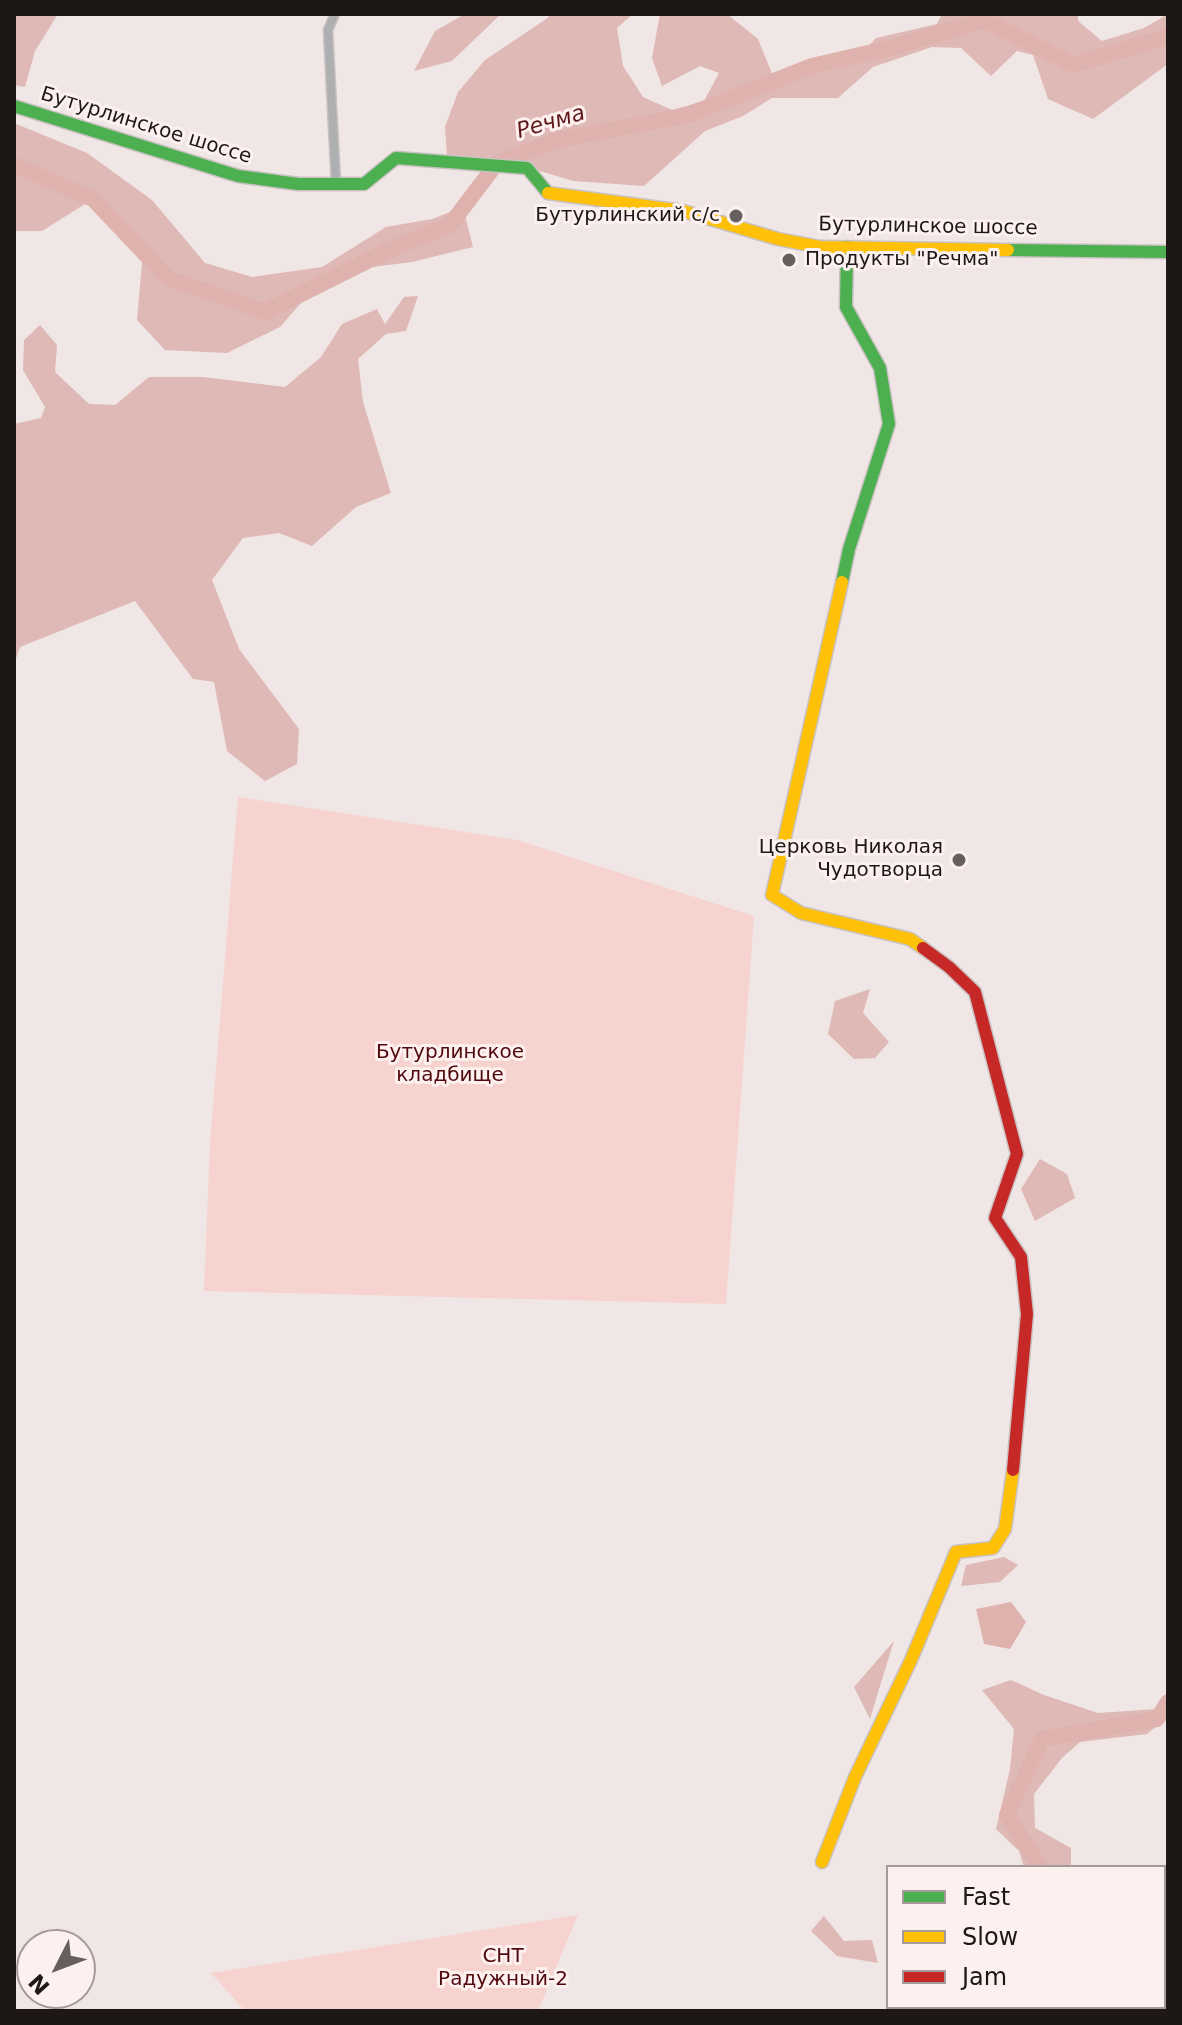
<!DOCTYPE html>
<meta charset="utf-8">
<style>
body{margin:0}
#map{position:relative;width:1182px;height:2025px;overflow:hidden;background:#f0e6e5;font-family:"DejaVu Sans",sans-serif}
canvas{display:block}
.frame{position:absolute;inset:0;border:16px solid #1d1716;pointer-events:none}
.legend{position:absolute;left:886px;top:1865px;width:280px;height:144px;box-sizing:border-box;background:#fdf1f0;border:2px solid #a39a99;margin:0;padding:10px 14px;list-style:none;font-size:24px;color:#1d1716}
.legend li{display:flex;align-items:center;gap:16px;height:40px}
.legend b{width:40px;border:2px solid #a39a99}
.north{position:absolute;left:16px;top:1929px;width:80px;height:80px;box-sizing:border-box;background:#fdf1f0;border:2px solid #a39a99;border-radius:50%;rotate:228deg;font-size:22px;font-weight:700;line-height:32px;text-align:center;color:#1d1716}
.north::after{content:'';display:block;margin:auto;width:28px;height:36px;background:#675f5e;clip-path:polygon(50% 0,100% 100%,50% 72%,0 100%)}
</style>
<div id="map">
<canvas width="1182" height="2025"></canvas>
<div class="frame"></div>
<ul class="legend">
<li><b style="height:10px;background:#4caf50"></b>Fast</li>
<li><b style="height:10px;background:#ffc107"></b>Slow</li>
<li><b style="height:10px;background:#c62828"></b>Jam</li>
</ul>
<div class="north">N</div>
</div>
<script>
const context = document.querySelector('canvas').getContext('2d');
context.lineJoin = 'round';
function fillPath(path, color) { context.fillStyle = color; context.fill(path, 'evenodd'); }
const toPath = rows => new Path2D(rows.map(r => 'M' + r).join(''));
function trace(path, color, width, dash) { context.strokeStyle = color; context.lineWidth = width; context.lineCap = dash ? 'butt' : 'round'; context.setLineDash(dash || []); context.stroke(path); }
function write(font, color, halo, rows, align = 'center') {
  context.font = font + ' "DejaVu Sans",sans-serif'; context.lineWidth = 6; context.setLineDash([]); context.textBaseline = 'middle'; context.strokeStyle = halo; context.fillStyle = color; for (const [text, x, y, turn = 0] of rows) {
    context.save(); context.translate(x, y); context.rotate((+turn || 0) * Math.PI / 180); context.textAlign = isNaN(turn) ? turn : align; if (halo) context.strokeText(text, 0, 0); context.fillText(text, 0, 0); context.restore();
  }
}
fillPath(toPath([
 [238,797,517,840,754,916,726,1304,204,1291,210,1144],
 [578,1915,538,2011,245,2011,211,1973]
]), '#f7d3d0');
fillPath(toPath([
 [14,14,58,14,35,51,25,87,14,85],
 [465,14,501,14,452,61,414,71,435,31],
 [545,14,633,14,617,28,623,66,643,97,672,110,704,101,719,73,700,66,662,86,652,58,660,14,727,14,758,39,775,81,812,66,860,55,876,38,937,24,942,14,1078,14,1078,21,1102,41,1144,28,1168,14,1168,64,1093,119,1048,99,1033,55,1017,51,991,76,961,48,932,47,873,67,838,98,772,98,743,116,705,131,644,186,573,181,527,167,447,157,445,127,458,92,485,60,549,17],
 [14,123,87,153,152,200,205,263,252,277,322,267,386,227,432,219,463,207,473,247,412,262,349,270,315,287,280,327,227,353,165,350,137,320,143,252,93,199,42,231,14,231],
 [418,296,406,331,386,334,358,359,363,402,391,493,356,507,312,546,279,533,243,538,212,580,239,649,299,729,297,764,265,781,227,751,214,682,193,679,135,601,20,647,14,664,14,424,41,418,45,407,23,370,24,340,40,325,57,345,55,372,89,404,115,405,149,377,203,377,285,387,321,357,342,324,377,309,385,324,404,297],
 [870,989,863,1013,889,1042,875,1058,854,1059,828,1034,835,1001],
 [1040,1159,1067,1174,1075,1198,1035,1221,1021,1189],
 [1004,1557,1018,1565,1000,1582,961,1586,966,1565],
 [894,1641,880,1686,870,1719,854,1687],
 [1011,1680,1044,1695,1098,1713,1157,1709,1168,1700,1168,1717,1147,1734,1080,1742,1062,1758,1034,1794,1035,1828,1071,1848,1071,1867,1024,1867,1019,1851,996,1829,1010,1769,1014,1729,982,1690],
 [824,1916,844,1941,872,1940,878,1963,837,1956,811,1931]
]), '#deb9b6');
fillPath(toPath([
 [1011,1602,1026,1622,1010,1649,984,1644,976,1609]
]), '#dfb2ae');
trace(toPath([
 [14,165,93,199,168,278,265,312,391,249,450,225,497,163,558,140,688,115,812,66,894,47,984,20,1074,65,1168,36],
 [1040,1867,1007,1815,1042,1739,1157,1719,1168,1702],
 [995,2007,995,2011]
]), '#dfb2ae', 16);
const street = toPath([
 [335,14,328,30,336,184]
]);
const fast = toPath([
 [14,106,238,176,298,184,364,184],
 [364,184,396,158,527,168,548,193],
 [1008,250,1168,252],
 [842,582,849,549,889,424,880,368,846,307,847,247]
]);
const slow = toPath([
 [548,193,683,211,778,239,820,247,1008,250],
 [842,582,772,895,801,913,910,939,923,948],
 [822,1862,855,1777,911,1660,956,1552,993,1548,1005,1529,1013,1470]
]);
const jam = toPath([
 [923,948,949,967,975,992,1017,1154,995,1218,1021,1257,1027,1314,1013,1470]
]);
trace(street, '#c9c2c1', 11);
trace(fast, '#c9c2c1', 15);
trace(slow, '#c9c2c1', 15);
trace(jam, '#c9c2c1', 15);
trace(street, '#adafb1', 8);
trace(fast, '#4caf50', 12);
trace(slow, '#ffc107', 12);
trace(jam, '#c62828', 12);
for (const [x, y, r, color] of [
 [736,216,8,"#675f5e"],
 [789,260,8,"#675f5e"],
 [959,860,8,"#675f5e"]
]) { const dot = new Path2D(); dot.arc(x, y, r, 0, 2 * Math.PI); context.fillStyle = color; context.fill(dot); trace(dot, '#fdf1f0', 3); }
write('20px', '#1d1716', '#fdf1f0', [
 ["Бутурлинское шоссе",146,126,17],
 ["Бутурлинское шоссе",928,227,1]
]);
write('20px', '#1d1716', '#fdf1f0', [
 ["Бутурлинский с/с",720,216],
 ["Продукты \"Речма\"",805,260,"left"],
 ["Церковь Николая",943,848],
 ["Чудотворца",943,871]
], 'right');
write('20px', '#51090d', '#fdf1f0', [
 ["Бутурлинское",450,1053],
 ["кладбище",450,1076],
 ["СНТ",503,1957],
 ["Радужный-2",503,1980]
]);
write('italic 22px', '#5e1718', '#fdf1f0', [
 ["Речма",551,123,-16]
]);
</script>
